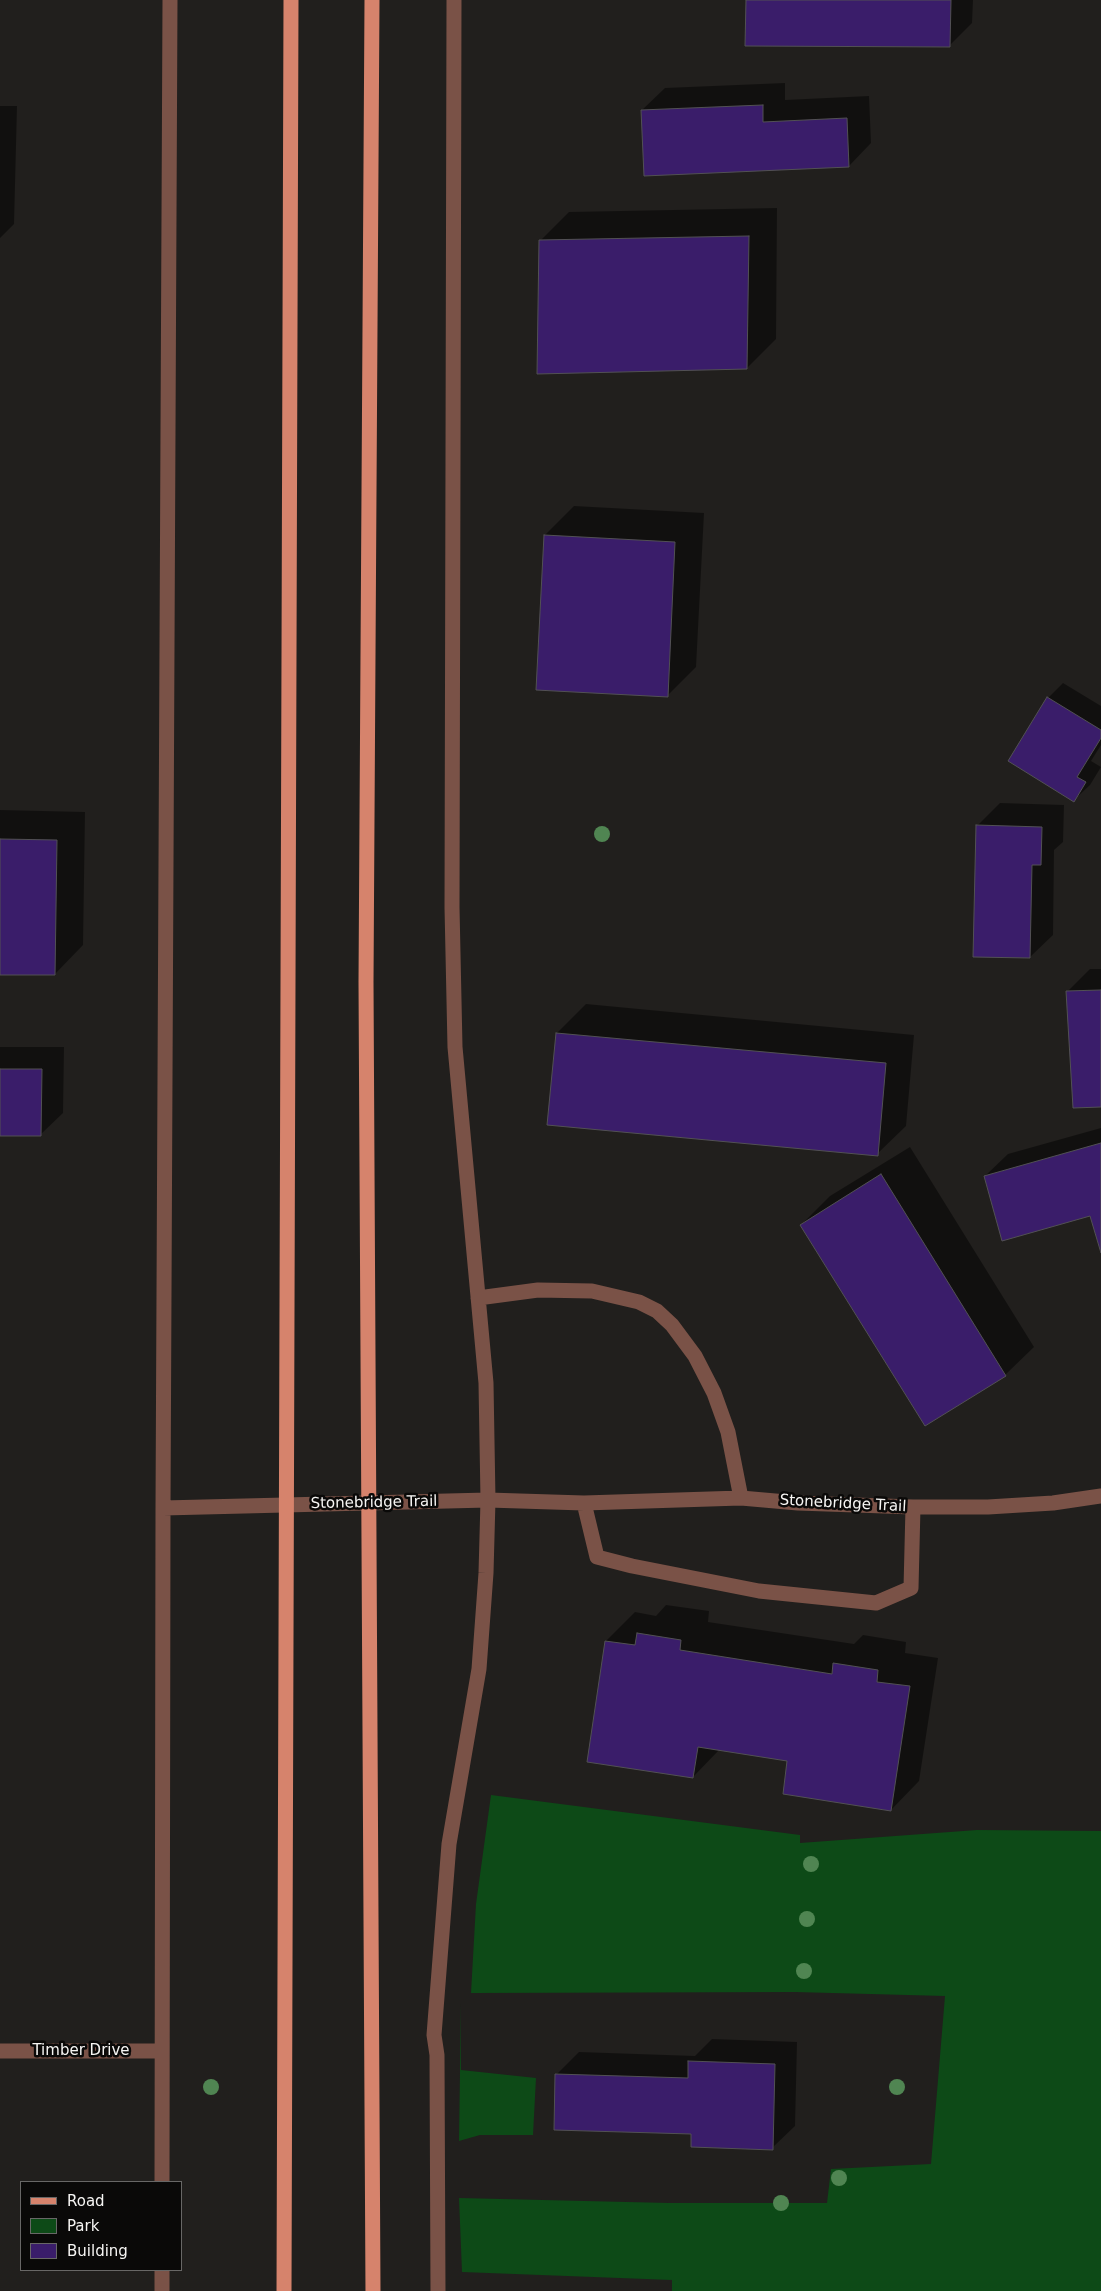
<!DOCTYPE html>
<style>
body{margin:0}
#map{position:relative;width:1101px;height:2291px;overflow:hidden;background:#211f1d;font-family:"DejaVu Sans",sans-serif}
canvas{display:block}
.legend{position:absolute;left:20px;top:2181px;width:162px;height:90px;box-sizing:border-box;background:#0a0908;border:1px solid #686766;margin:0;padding:6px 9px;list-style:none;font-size:15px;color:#f6f5f3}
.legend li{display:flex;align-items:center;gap:10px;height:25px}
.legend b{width:25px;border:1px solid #686766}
</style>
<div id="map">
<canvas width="1101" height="2291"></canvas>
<ul class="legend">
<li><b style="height:6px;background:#d6836c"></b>Road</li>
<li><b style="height:14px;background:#0d4a17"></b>Park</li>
<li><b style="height:14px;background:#3a1d6a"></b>Building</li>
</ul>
</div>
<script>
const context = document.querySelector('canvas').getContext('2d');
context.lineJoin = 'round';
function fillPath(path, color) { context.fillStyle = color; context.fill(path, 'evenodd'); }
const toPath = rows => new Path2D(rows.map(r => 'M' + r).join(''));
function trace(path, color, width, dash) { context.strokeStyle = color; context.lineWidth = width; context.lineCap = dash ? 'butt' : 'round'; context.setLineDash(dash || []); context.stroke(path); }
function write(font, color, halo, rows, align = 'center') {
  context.font = font + ' "DejaVu Sans",sans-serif'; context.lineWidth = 5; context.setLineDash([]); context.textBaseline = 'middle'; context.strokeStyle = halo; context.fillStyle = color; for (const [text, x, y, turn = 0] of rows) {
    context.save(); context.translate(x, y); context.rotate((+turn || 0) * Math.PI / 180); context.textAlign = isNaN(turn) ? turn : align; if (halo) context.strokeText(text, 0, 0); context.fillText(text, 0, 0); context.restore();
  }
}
fillPath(toPath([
 [491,1795,800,1835,800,1843,977,1830,1101,1831,1101,2291,672,2291,672,2280,462,2272,459,2198,669,2203,827,2203,831,2169,931,2164,945,1996,795,1992,471,1993,476,1904],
 [461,2004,461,2070,536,2078,533,2135,480,2135,459,2141]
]), '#0d4a17');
fillPath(toPath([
 [747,0,973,0,972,23,950,45],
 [785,83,785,100,869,96,871,143,849,166,642,110,665,88],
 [0,106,17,106,14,224,0,238],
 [777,208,776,339,747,368,540,241,569,212],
 [574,506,704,513,696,667,667,696,545,535],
 [1063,683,1101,706,1101,745,1091,761,1101,767,1090,785,1074,800,1048,698],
 [1000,803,1064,805,1063,842,1054,850,1053,935,1030,957,977,826],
 [0,810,85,812,83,945,55,974,0,973],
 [1090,969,1101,969,1101,1106,1067,992],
 [586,1004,914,1035,906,1126,877,1154,557,1033],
 [0,1047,64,1047,63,1113,40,1135,0,1135],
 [1101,1128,1101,1249,1091,1214,985,1176,1008,1154],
 [910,1147,1034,1347,1005,1375,801,1225,830,1196],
 [666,1605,709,1611,708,1622,854,1644,863,1635,906,1642,905,1653,938,1658,919,1781,891,1810,789,1760,720,1749,693,1777,588,1761,606,1641,635,1612,656,1616],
 [712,2039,797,2042,795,2126,772,2148,692,2133,556,2075,579,2052,695,2056]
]), '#0007');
const building = toPath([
 [746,0,951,0,950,47,745,46,746,0],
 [763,105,763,122,847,118,849,167,644,176,641,110,763,105],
 [749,236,747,369,537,374,539,240,749,236],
 [544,535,675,542,668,697,536,690,544,535],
 [1047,697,1101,730,1101,738,1077,777,1086,782,1074,802,1008,761,1047,697],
 [976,825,1042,827,1041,865,1032,865,1030,958,973,957,976,825],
 [0,839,57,840,55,975,0,975,0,839],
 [1101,990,1101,1107,1073,1108,1066,991,1101,990],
 [556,1033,886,1063,878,1156,547,1125,556,1033],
 [0,1069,42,1069,41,1136,0,1136,0,1069],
 [1101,1143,1101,1253,1090,1216,1002,1241,984,1176,1101,1143],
 [881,1174,1006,1376,925,1426,800,1225,881,1174],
 [637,1633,681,1640,680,1650,832,1674,833,1663,878,1670,877,1682,910,1686,891,1811,783,1794,787,1761,698,1747,693,1778,587,1762,605,1641,635,1645,637,1633],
 [688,2061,775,2064,773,2150,691,2147,691,2134,554,2130,555,2074,688,2078,688,2061]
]);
fillPath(building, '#3a1d6a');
trace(building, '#525154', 1);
trace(toPath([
 [478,1298,538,1290,592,1291,639,1302,657,1311,672,1325,695,1356,714,1393,728,1432,741,1498],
 [584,1503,597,1557,632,1566,759,1591,876,1603,911,1588,913,1507],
 [163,1508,488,1500,584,1503,741,1498,798,1503,913,1507,988,1507,1053,1503,1101,1496],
 [0,2051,162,2051],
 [162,2182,163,1508,170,0],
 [162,2270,162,2291],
 [438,2291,437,2055,434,2035,449,1844,479,1669,486,1573,488,1500,486,1383,455,1047,452,907,454,0]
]), '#7a5247', 15);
trace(toPath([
 [372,0,366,981,373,2291],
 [284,2291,291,0]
]), '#d6836c', 15);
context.fillStyle = '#508552';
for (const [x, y] of [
 [602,834],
 [811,1864],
 [807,1919],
 [804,1971],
 [211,2087],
 [897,2087],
 [839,2178],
 [781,2203]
]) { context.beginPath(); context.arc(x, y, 8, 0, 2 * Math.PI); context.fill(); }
write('15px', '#f6f5f3', '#0a0908', [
 ["Stonebridge Trail",374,1503,-1],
 ["Stonebridge Trail",843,1504,3],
 ["Timber Drive",81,2051]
]);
</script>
